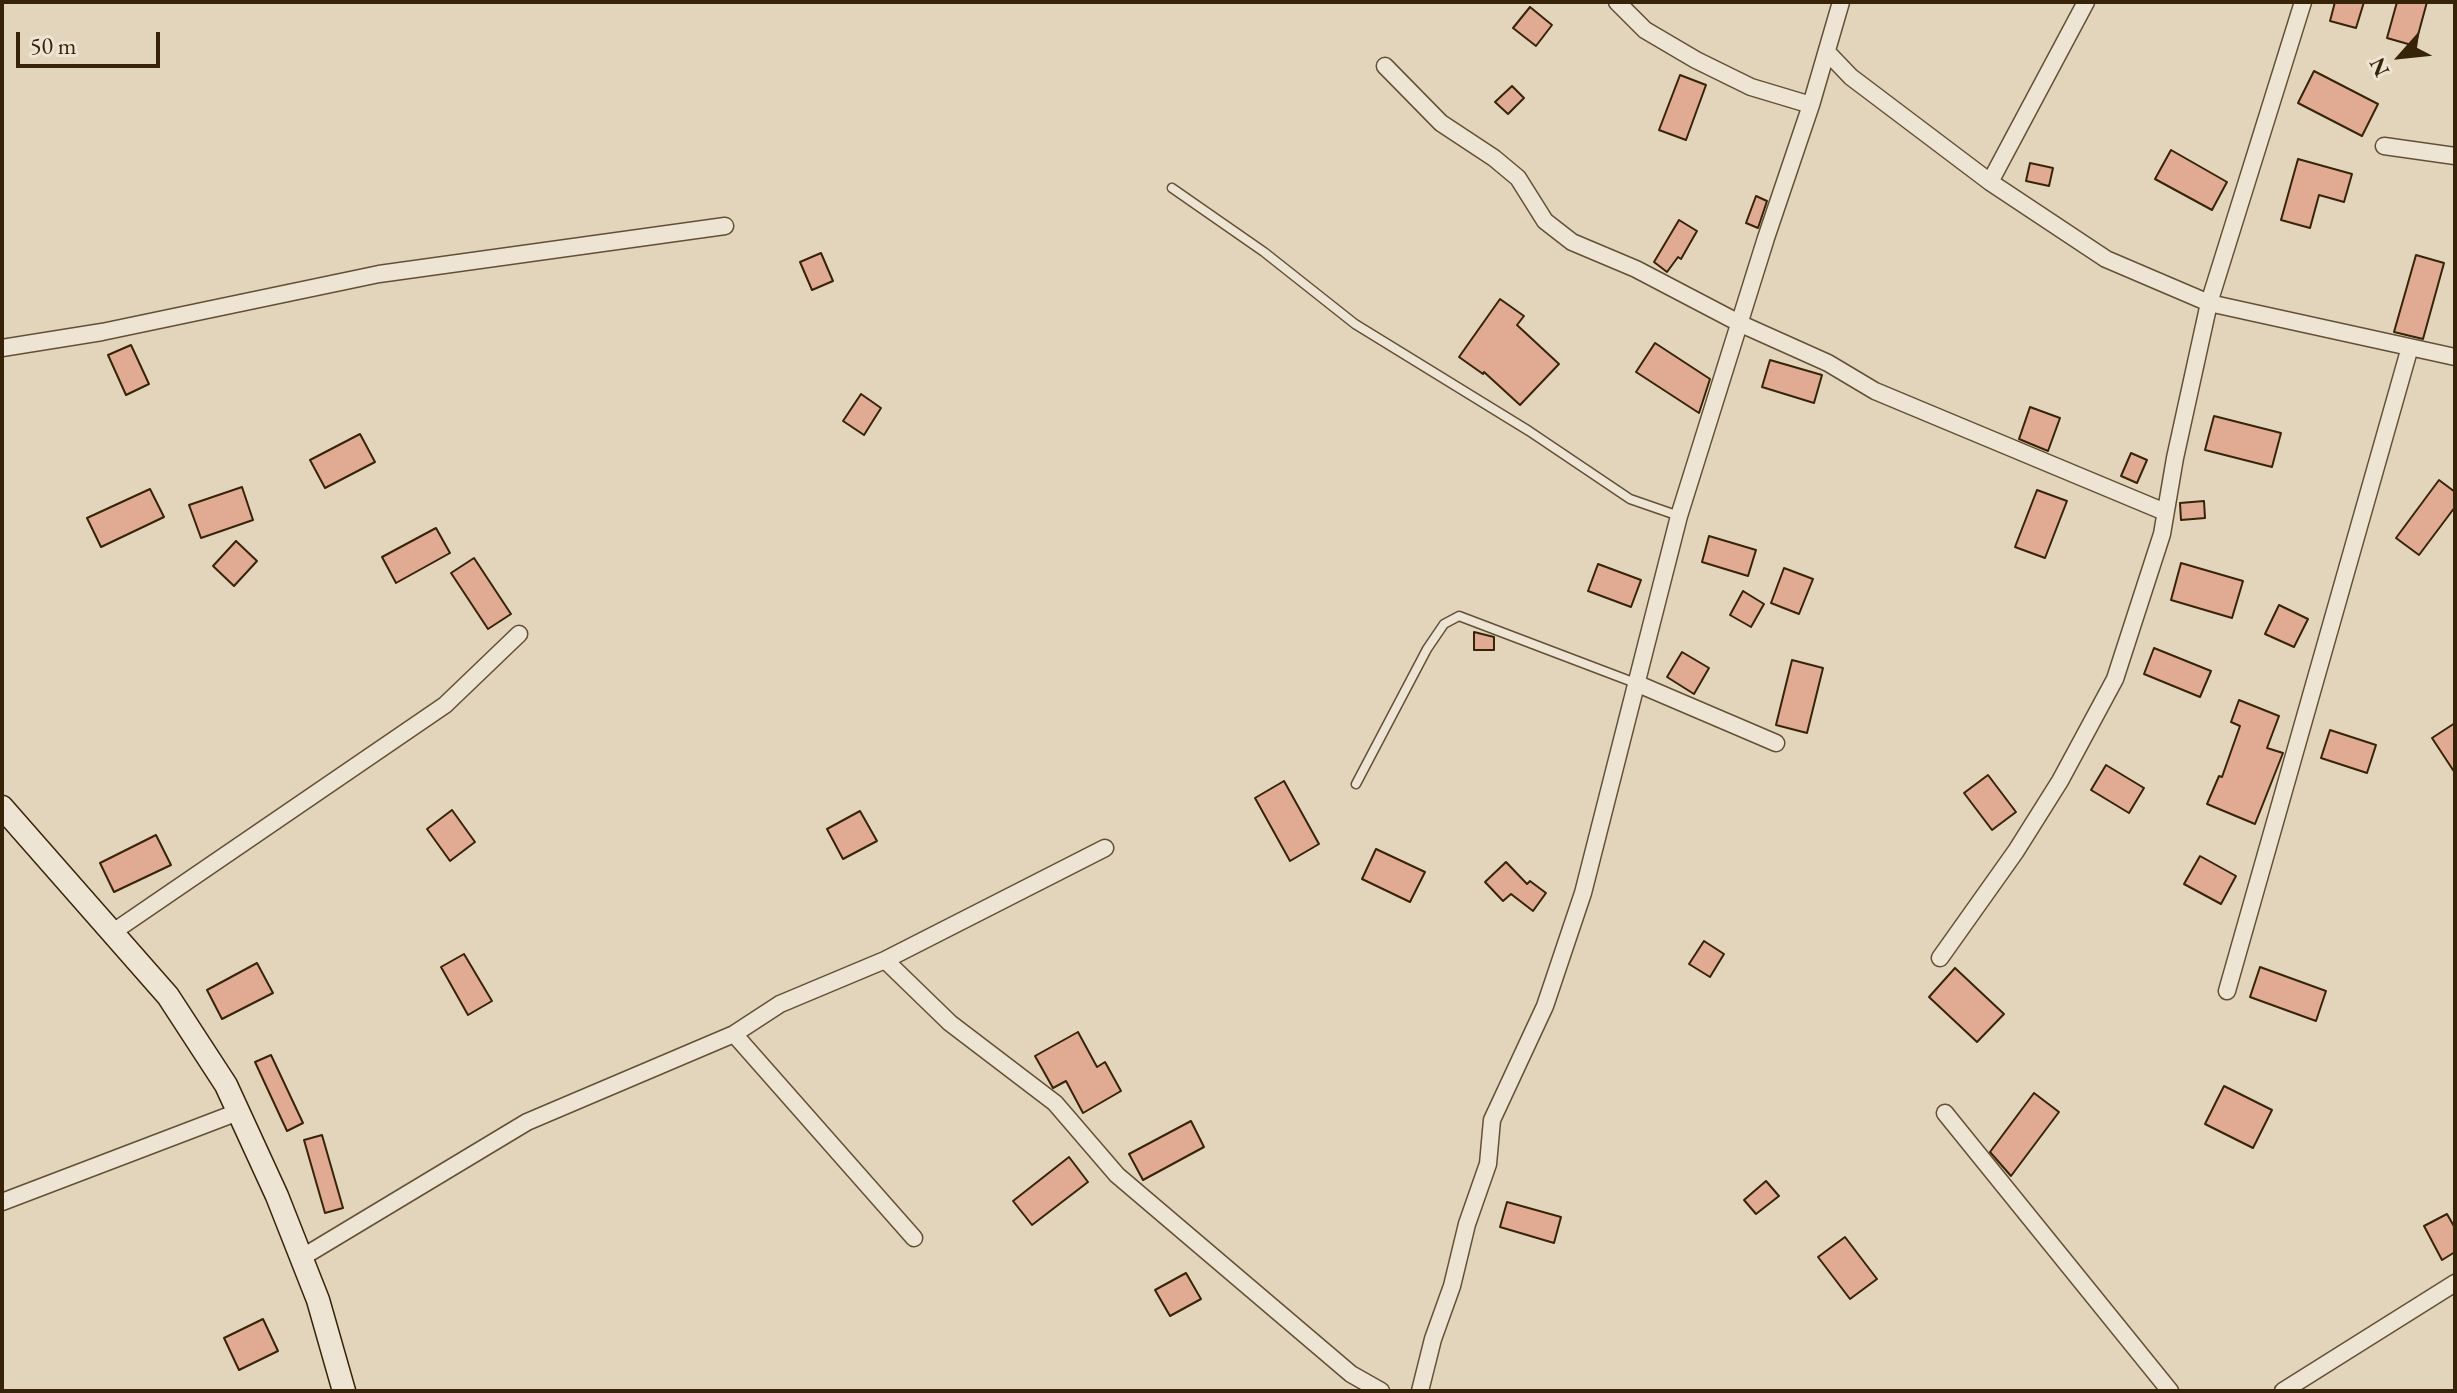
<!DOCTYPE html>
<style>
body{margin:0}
#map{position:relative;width:2457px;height:1393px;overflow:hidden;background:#e3d5bc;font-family:"EB Garamond",serif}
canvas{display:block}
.frame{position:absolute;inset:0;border:4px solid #372408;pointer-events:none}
.north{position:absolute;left:2361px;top:16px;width:80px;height:80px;-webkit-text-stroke:6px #ede4d3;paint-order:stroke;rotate:243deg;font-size:22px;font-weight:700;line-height:32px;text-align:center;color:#372408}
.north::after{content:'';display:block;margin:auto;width:28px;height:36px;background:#372408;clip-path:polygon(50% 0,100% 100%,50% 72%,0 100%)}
.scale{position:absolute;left:16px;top:32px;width:144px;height:36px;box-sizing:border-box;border:4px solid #372408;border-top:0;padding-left:10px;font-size:24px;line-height:28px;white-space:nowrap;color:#372408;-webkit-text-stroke:6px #ede4d3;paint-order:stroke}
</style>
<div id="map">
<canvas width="2457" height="1393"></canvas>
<div class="frame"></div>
<div class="north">N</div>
<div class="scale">50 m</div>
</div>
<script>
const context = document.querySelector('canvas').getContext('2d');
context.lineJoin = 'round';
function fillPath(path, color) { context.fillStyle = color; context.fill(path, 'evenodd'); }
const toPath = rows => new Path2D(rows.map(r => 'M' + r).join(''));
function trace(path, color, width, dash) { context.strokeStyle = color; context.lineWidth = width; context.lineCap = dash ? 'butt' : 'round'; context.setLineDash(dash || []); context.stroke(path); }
const building = toPath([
 [2335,2,2364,2,2356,28,2330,21,2335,2],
 [2397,2,2427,2,2415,46,2387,38,2397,2],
 [1530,7,1552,25,1536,46,1513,28,1530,7],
 [2314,71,2378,104,2362,136,2298,103,2314,71],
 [1680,75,1706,85,1686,140,1659,130,1680,75],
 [1512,86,1524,98,1508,114,1495,102,1512,86],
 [2171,150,2227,182,2212,210,2155,179,2171,150],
 [2298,159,2352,174,2344,202,2319,195,2310,228,2281,220,2298,159],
 [2030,163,2053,168,2049,186,2026,181,2030,163],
 [1756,196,1767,201,1758,228,1746,223,1756,196],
 [1679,220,1697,231,1681,259,1678,257,1667,272,1654,262,1679,220],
 [821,253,833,281,812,290,800,262,821,253],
 [2416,255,2444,263,2423,339,2394,332,2416,255],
 [1500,299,1524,316,1517,325,1559,364,1520,405,1484,372,1483,374,1459,357,1500,299],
 [1655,343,1710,379,1699,413,1636,372,1655,343],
 [131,345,149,384,126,395,108,355,131,345],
 [1770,360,1822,375,1814,403,1762,387,1770,360],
 [861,394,881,408,864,435,843,421,861,394],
 [2030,407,2060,418,2048,451,2019,439,2030,407],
 [2214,416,2281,433,2272,467,2205,450,2214,416],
 [360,434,375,462,325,488,310,460,360,434],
 [2131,453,2147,460,2137,483,2121,476,2131,453],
 [2439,480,2455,492,2455,507,2419,555,2396,538,2439,480],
 [242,487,253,520,201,538,189,505,242,487],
 [150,489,164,517,101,547,87,518,150,489],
 [2037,490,2067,501,2045,558,2015,547,2037,490],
 [2204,501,2205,518,2181,520,2180,503,2204,501],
 [436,528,450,553,396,583,382,557,436,528],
 [1709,536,1756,550,1748,576,1702,562,1709,536],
 [236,541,257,561,234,586,213,566,236,541],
 [474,558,511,614,488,629,451,573,474,558],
 [2181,563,2243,581,2232,618,2171,600,2181,563],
 [1598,564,1641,580,1631,607,1588,591,1598,564],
 [1784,568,1813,579,1799,614,1771,603,1784,568],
 [1743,591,1764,604,1751,627,1730,615,1743,591],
 [2279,605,2308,619,2294,647,2265,634,2279,605],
 [1474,632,1494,637,1494,650,1474,650,1474,632],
 [2154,648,2211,671,2200,697,2144,674,2154,648],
 [1682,652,1709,668,1694,694,1667,677,1682,652],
 [1792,660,1823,668,1807,733,1776,725,1792,660],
 [2239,700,2279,716,2267,748,2283,753,2255,824,2207,804,2219,776,2222,777,2240,726,2231,722,2239,700],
 [2455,723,2455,773,2432,738,2455,723],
 [2330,730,2376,745,2367,773,2321,758,2330,730],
 [2106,765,2144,788,2129,813,2091,790,2106,765],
 [1988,775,2016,812,1992,830,1964,793,1988,775],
 [1284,781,1319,844,1290,861,1255,798,1284,781],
 [452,810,475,842,450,861,427,829,452,810],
 [860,811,877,841,843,859,827,829,860,811],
 [156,835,171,865,114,892,100,863,156,835],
 [1376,849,1425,872,1410,902,1362,879,1376,849],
 [2200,856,2236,876,2221,904,2184,884,2200,856],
 [1506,862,1527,884,1530,881,1546,893,1533,911,1511,894,1503,901,1485,882,1506,862],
 [1704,941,1724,954,1710,977,1689,964,1704,941],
 [464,954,492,1001,468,1015,441,967,464,954],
 [257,963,273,993,222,1019,207,990,257,963],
 [2260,967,2326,991,2316,1021,2250,997,2260,967],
 [1955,968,2004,1014,1977,1042,1929,997,1955,968],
 [1078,1032,1097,1067,1105,1062,1121,1091,1083,1113,1066,1081,1053,1088,1035,1056,1078,1032],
 [271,1055,303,1123,287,1131,255,1062,271,1055],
 [2224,1086,2272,1110,2253,1148,2205,1124,2224,1086],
 [2034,1093,2059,1112,2011,1176,1990,1152,2034,1093],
 [1191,1121,1204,1147,1143,1180,1129,1154,1191,1121],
 [322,1135,343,1208,325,1213,304,1140,322,1135],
 [1069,1157,1088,1182,1032,1225,1013,1201,1069,1157],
 [1766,1181,1779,1196,1756,1214,1744,1200,1766,1181],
 [1507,1202,1561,1217,1554,1243,1500,1227,1507,1202],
 [2447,1214,2455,1228,2455,1252,2442,1260,2424,1226,2447,1214],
 [1845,1237,1877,1279,1850,1299,1818,1257,1845,1237],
 [1186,1273,1201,1299,1170,1316,1155,1290,1186,1273],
 [263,1319,278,1351,239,1370,224,1338,263,1319]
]);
fillPath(building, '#e0ab92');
trace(building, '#372408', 2);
const lane = toPath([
 [1172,188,1264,252,1355,324,1529,431,1630,499,1679,516],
 [1356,784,1427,649,1444,624,1459,616,1638,684]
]);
const street = toPath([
 [1617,2,1645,30,1696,60,1751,87,1811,105],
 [1827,52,1851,77,1990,182,2106,259,2209,303,2455,357],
 [1385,66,1441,123,1494,158,1518,178,1545,221,1572,242,1636,269,1741,324,1828,363,1875,391,2165,512],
 [2384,146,2455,156],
 [1990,182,2086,2],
 [2,348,102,332,379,274,725,226],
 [1638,684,1776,743],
 [113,932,445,705,519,634],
 [1940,958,2016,851,2060,781,2115,679,2162,534,2175,458,2209,303,2303,2],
 [885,960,950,1023,1055,1103,1117,1175,1351,1374,1381,1391],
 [2227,991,2410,347],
 [734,1034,914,1238],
 [1945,1113,2170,1391],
 [2,1202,238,1112],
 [301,1258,527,1122,734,1034,780,1004,885,960,1105,848],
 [1420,1391,1433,1339,1452,1286,1467,1224,1488,1164,1492,1120,1545,1006,1583,893,1679,516,1766,238,1811,105,1841,2],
 [2283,1391,2455,1283]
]);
const secondary = toPath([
 [2,807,168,996,226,1085,277,1196,318,1300,344,1391]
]);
trace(lane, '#625035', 11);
trace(street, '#625035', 19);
trace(secondary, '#372408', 25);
trace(lane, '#ede4d3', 8);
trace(street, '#ede4d3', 16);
trace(secondary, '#ede4d3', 22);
</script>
